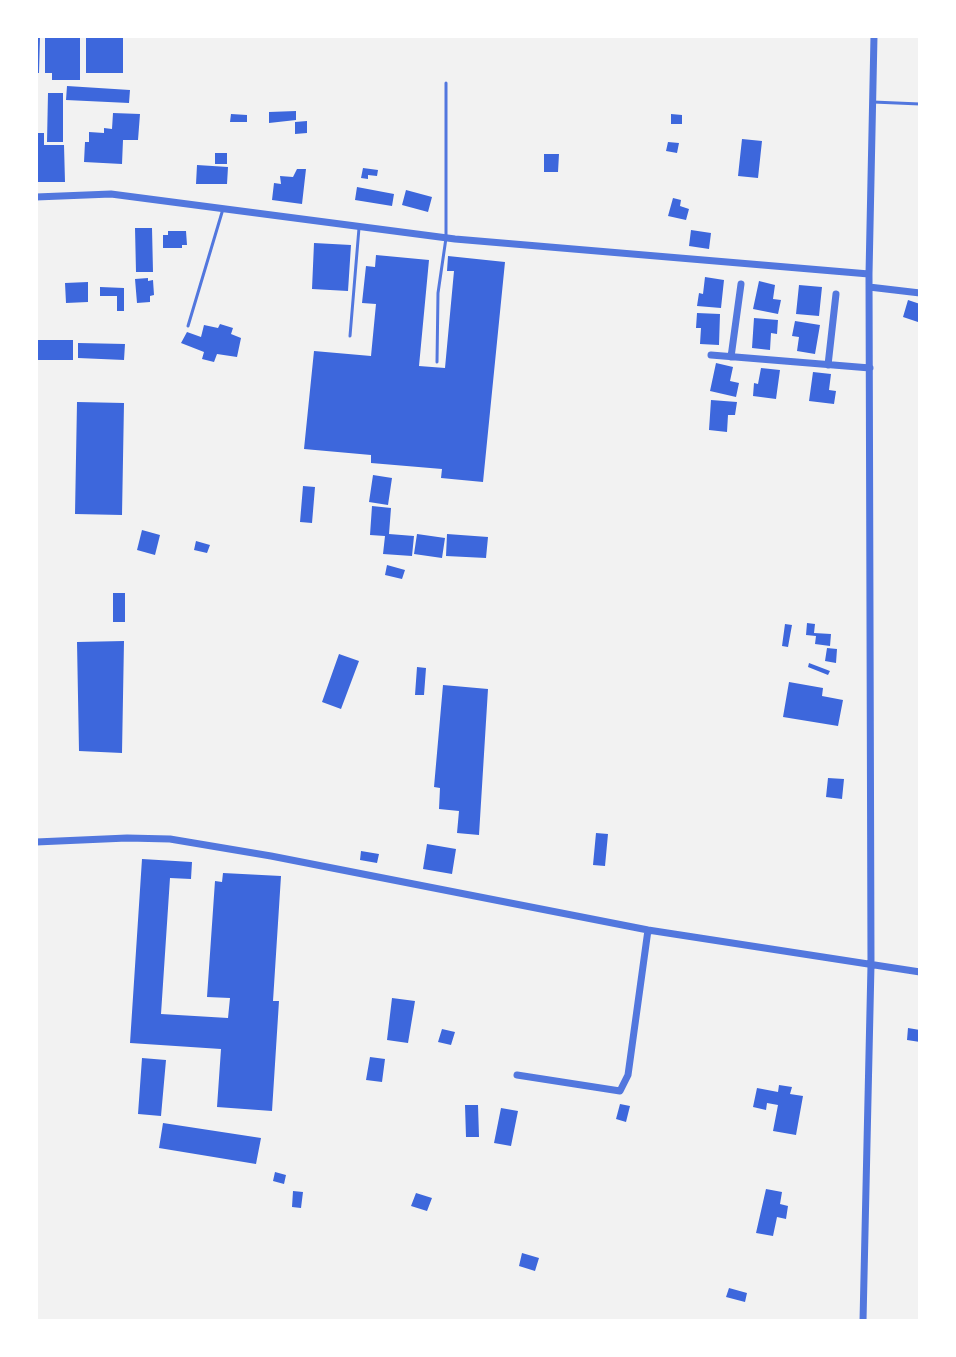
<!DOCTYPE html>
<style>
body{margin:0}
#map{position:relative;width:956px;height:1357px;overflow:hidden;background:#f2f2f2;font-family:"Golos Text",sans-serif}
canvas{display:block}
.frame{position:absolute;inset:0;border:38px solid #fff;pointer-events:none}
</style>
<div id="map">
<canvas width="956" height="1357"></canvas>
<div class="frame"></div>
</div>
<script>
const context = document.querySelector('canvas').getContext('2d');
context.lineJoin = 'round';
function fillPath(path, color) { context.fillStyle = color; context.fill(path, 'evenodd'); }
const toPath = rows => new Path2D(rows.map(r => 'M' + r).join(''));
function trace(path, color, width, dash) { context.strokeStyle = color; context.lineWidth = width; context.lineCap = dash ? 'butt' : 'round'; context.setLineDash(dash || []); context.stroke(path); }
fillPath(toPath([
 [36,36,40,36,39,73,36,73],
 [45,36,80,36,80,80,52,80,52,73,45,73],
 [86,36,123,36,123,73,86,73],
 [67,86,130,90,129,103,66,100],
 [48,93,63,93,63,142,47,142],
 [296,111,296,120,269,123,269,112],
 [113,113,140,114,138,140,123,140,122,164,84,162,85,142,89,142,89,132,104,133,104,128,112,129],
 [231,114,247,115,247,122,230,122],
 [671,114,682,115,682,124,671,124],
 [307,121,307,133,295,134,295,122],
 [36,133,44,133,44,145,64,145,65,182,36,182],
 [742,139,762,141,758,178,738,176],
 [668,142,679,143,677,153,666,151],
 [215,153,227,153,227,164,215,164],
 [544,154,559,154,558,172,544,172],
 [197,165,228,167,227,184,196,184],
 [363,168,378,170,377,176,368,175,368,179,361,178],
 [297,169,306,169,302,204,272,200,274,183,281,184,280,176,293,177],
 [357,187,394,194,392,206,355,200],
 [406,190,432,197,428,212,402,205],
 [673,198,681,200,680,206,689,209,686,220,668,216],
 [135,228,152,228,153,272,136,272],
 [691,230,711,233,709,249,689,246],
 [168,231,186,231,187,245,182,245,182,248,163,248,163,235,168,235],
 [314,243,351,245,348,291,312,289],
 [376,255,429,260,419,366,445,368,454,271,447,271,448,256,505,262,483,482,441,478,442,469,371,463,371,455,304,449,314,351,371,356,376,304,362,303,366,266,375,267],
 [705,277,724,280,721,308,697,306,699,293,703,294],
 [148,278,148,281,153,280,154,295,150,296,150,302,137,303,135,279],
 [759,281,775,285,773,299,781,300,778,314,753,309],
 [88,282,88,302,66,303,65,283],
 [799,285,822,287,819,316,796,314],
 [100,287,124,288,124,311,117,311,117,296,100,296],
 [908,300,920,304,918,322,903,317],
 [697,313,720,314,719,345,700,344,701,328,696,328],
 [754,318,778,320,777,334,771,333,770,350,752,348],
 [795,321,820,325,815,354,797,351,799,337,792,336],
 [220,324,233,328,231,334,241,338,237,357,217,354,214,362,202,359,204,352,181,343,187,332,201,337,204,325,218,328],
 [36,340,73,340,73,360,36,360],
 [78,343,125,344,124,360,78,358],
 [716,363,733,367,730,381,739,383,736,397,710,391],
 [761,368,780,370,776,399,753,396,754,383,758,384],
 [813,372,831,374,829,390,836,391,834,404,809,401],
 [711,400,737,402,735,415,728,415,727,432,709,430],
 [77,402,124,403,122,515,75,514],
 [373,475,392,478,388,505,369,502],
 [303,486,315,487,312,523,300,522],
 [372,506,391,508,389,534,414,536,412,556,383,554,385,536,370,535],
 [142,530,160,535,155,555,137,550],
 [417,534,445,538,442,558,414,554],
 [447,534,488,537,486,558,446,556],
 [196,541,210,545,207,553,194,550],
 [387,565,405,570,402,579,385,575],
 [113,593,125,593,125,622,113,622],
 [807,623,815,624,814,633,831,634,830,646,815,644,816,636,806,635],
 [785,624,792,625,788,647,782,646],
 [124,641,122,753,79,751,77,642],
 [827,648,837,649,836,663,825,661],
 [339,654,359,661,341,709,322,702],
 [809,663,830,671,828,675,808,667],
 [417,667,426,668,424,695,415,695],
 [789,682,823,688,822,696,843,700,838,726,783,717],
 [443,685,488,689,479,835,457,833,459,811,439,809,440,788,434,787],
 [828,778,844,779,842,799,826,797],
 [596,833,608,834,605,866,593,865],
 [427,844,456,849,452,874,423,869],
 [361,851,379,854,377,863,360,860],
 [142,859,192,862,191,879,170,878,161,1014,228,1018,230,998,207,997,215,881,222,882,223,873,281,876,273,1001,279,1001,272,1111,217,1107,221,1049,130,1043],
 [392,998,415,1001,408,1043,387,1040],
 [908,1028,920,1030,920,1042,907,1040],
 [442,1029,455,1032,451,1045,438,1042],
 [370,1057,385,1059,382,1082,366,1080],
 [142,1058,166,1060,161,1116,138,1114],
 [779,1085,792,1087,790,1094,803,1096,796,1135,773,1131,778,1105,767,1103,766,1110,753,1107,757,1088,778,1092],
 [620,1104,630,1106,626,1122,616,1119],
 [465,1105,478,1105,479,1137,466,1137],
 [501,1108,518,1111,511,1146,494,1143],
 [163,1123,261,1138,256,1164,159,1148],
 [275,1172,286,1175,284,1184,273,1181],
 [766,1189,782,1192,780,1204,788,1206,786,1219,777,1217,773,1236,756,1233],
 [293,1191,303,1192,301,1208,292,1207],
 [416,1193,432,1198,427,1211,411,1206],
 [522,1253,539,1258,535,1271,519,1266],
 [729,1288,747,1293,745,1302,726,1297]
]), '#3d67dc');
trace(toPath([
 [873,102,920,104],
 [188,326,223,209],
 [350,336,359,228],
 [437,362,438,293,446,238,446,83]
]), '#5277de', 3);
trace(toPath([
 [36,197,111,194,455,239,869,274],
 [869,287,920,293],
 [711,355,870,368],
 [731,357,741,284],
 [828,365,836,294],
 [36,842,127,838,170,839,271,856,648,930,920,972],
 [517,1075,620,1091,628,1075,648,930],
 [863,1321,871,965,869,274,874,36]
]), '#5277de', 7);
</script>
